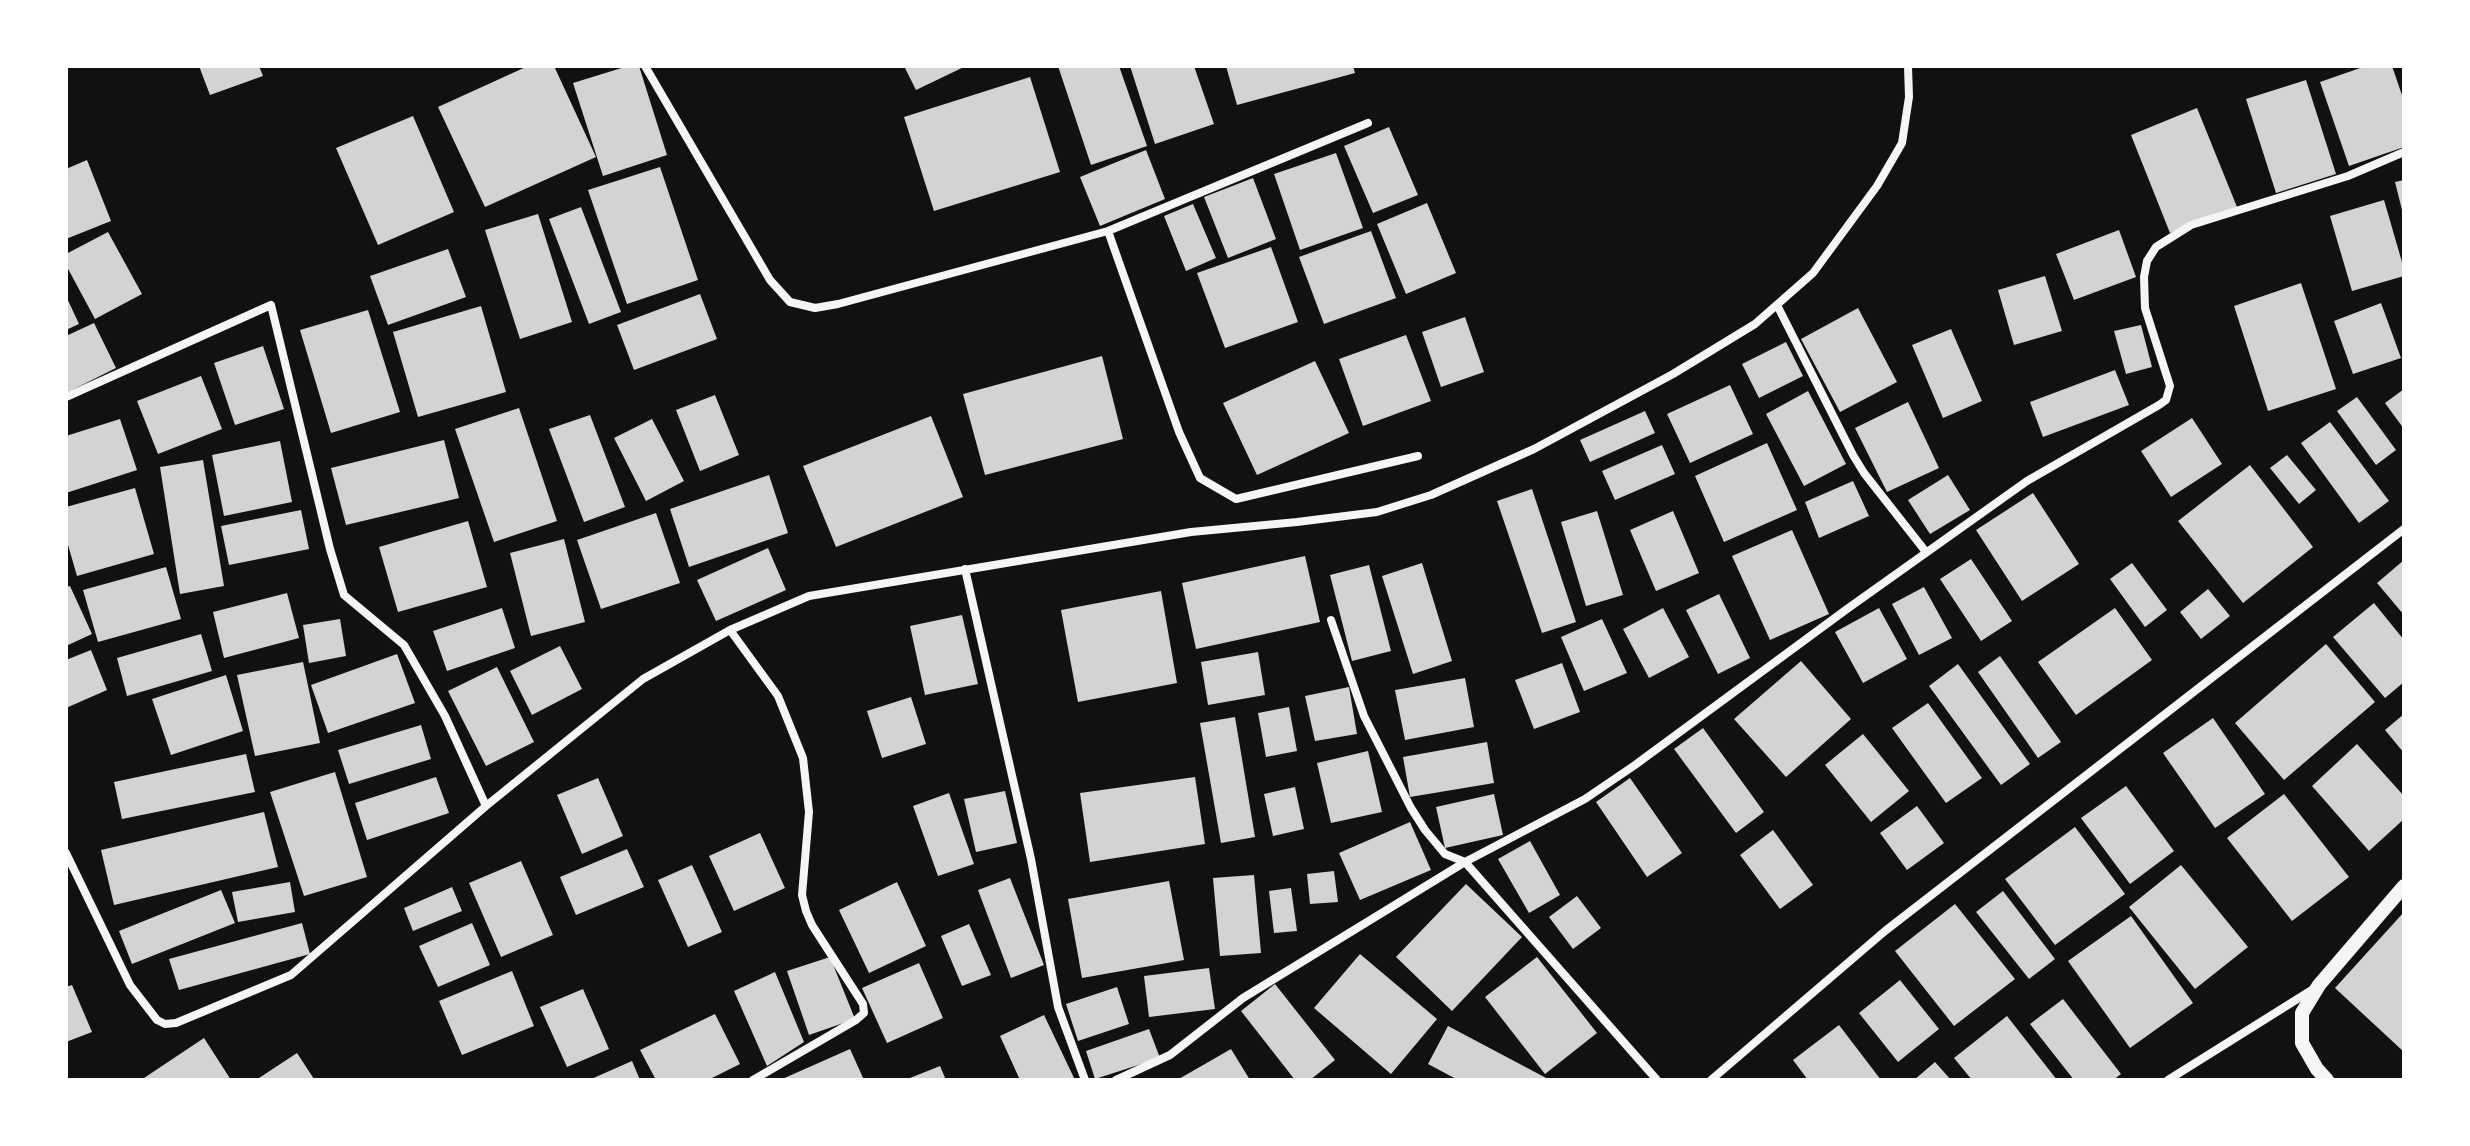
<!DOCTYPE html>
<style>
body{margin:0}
#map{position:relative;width:2470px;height:1146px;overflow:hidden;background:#111;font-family:Mulish,sans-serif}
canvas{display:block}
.frame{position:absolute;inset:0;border:68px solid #fff;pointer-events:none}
</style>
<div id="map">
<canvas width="2470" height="1146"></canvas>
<div class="frame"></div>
</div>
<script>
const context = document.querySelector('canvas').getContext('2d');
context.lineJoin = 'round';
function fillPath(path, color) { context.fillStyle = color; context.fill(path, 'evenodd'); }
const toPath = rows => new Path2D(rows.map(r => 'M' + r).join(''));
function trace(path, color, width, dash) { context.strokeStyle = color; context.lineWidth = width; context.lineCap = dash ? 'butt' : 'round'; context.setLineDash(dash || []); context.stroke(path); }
fillPath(toPath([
 [199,66,259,66,263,76,210,95],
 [528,66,554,66,596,157,485,207,438,107],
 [628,66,639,66,667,155,603,176,573,83],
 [904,66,966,66,916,90],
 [1058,66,1119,66,1147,146,1091,165],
 [1130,66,1194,66,1214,124,1155,144],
 [1226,66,1353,66,1355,73,1237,105],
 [2366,66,2392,66,2404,101,2404,147,2349,166,2320,82],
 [1030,77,1060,172,934,211,904,117],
 [2306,80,2336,174,2276,193,2246,99],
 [2197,108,2237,207,2170,233,2131,135],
 [413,116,454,212,378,245,336,148],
 [1389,127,1418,195,1373,213,1344,146],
 [1146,150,1165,199,1100,226,1080,177],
 [1336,153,1363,228,1300,250,1274,174],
 [87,160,111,221,66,239,66,169],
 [660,167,698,280,627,304,588,190],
 [1253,178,1276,239,1228,258,1204,197],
 [2404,180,2404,214,2403,214,2395,182],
 [2384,200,2404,269,2404,276,2352,291,2330,216],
 [1427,203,1456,273,1406,294,1377,224],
 [1193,204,1216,258,1186,271,1164,216],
 [581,207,621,312,589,324,549,219],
 [538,214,572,322,520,339,485,230],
 [2119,230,2136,277,2074,300,2056,254],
 [1371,231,1396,298,1324,324,1299,257],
 [108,232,142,294,95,319,66,265,66,254],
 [1271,247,1298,322,1225,348,1197,273],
 [448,249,466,297,388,325,370,276],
 [2045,276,2062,331,2014,345,1998,290],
 [2301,283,2336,389,2268,411,2234,306],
 [700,294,717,339,634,370,617,325],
 [66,296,79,324,66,330],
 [2381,303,2401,358,2353,374,2334,321],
 [481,306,506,392,418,417,393,332],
 [1858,308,1897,382,1840,412,1801,339],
 [368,310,400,412,331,433,300,330],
 [1465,317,1484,372,1441,387,1422,332],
 [94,323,116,368,66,393,66,336],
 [2141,325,2152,367,2126,374,2114,331],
 [1951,329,1982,401,1943,418,1912,345],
 [1406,335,1431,401,1363,426,1339,359],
 [1786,342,1803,376,1759,398,1742,364],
 [263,346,284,409,235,425,214,363],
 [1102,356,1123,439,985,475,963,394],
 [1315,361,1349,433,1257,475,1223,403],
 [2115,370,2129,405,2043,437,2030,402],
 [201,376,222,429,158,454,137,401],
 [1730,385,1753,434,1690,463,1667,414],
 [2404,389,2404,429,2385,403],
 [1808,391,1846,464,1804,486,1766,414],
 [715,395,739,455,700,471,676,410],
 [2357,397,2396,450,2376,465,2337,411],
 [1908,402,1939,468,1887,492,1855,428],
 [519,408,557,521,494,542,455,429],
 [1645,411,1655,433,1590,462,1580,440],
 [590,415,625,507,584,522,549,429],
 [931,416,963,497,836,547,803,466],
 [2192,418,2222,464,2171,497,2141,451],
 [120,419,137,470,66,493,66,436],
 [652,419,684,481,646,501,614,438],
 [2330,422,2389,501,2359,523,2301,443],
 [444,440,459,498,346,525,331,468],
 [280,441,292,502,224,516,212,455],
 [1767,443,1797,510,1724,542,1695,476],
 [1662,445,1675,474,1615,500,1602,471],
 [2287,455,2316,490,2299,504,2270,468],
 [203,460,224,586,180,594,160,467],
 [2250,465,2313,547,2243,603,2178,521],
 [769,475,788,533,689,567,670,509],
 [1948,475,1970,510,1930,534,1908,500],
 [1853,481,1869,516,1819,538,1805,502],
 [135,488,154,554,77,576,66,538,66,507],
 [1532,489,1576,622,1542,633,1497,501],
 [2033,493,2079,564,2022,601,1976,530],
 [301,510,309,549,229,565,221,526],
 [1597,511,1623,595,1586,606,1561,522],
 [1673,511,1699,573,1656,591,1630,530],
 [656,513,680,583,601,609,577,540],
 [468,521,487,587,398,612,379,547],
 [1792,530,1829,614,1770,640,1732,556],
 [564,539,585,622,531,636,510,553],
 [768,548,786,590,716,621,697,580],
 [1305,556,1320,622,1196,649,1182,583],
 [1971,559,2012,621,1981,641,1940,579],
 [2404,560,2404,615,2377,583],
 [1422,563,1452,661,1413,674,1382,576],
 [2132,563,2167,610,2145,627,2110,579],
 [1369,565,1391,651,1352,661,1330,575],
 [166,567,181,619,98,642,83,590],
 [70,586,92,634,66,646,66,587],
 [1924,587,1952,638,1919,655,1892,604],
 [2208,589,2230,616,2201,639,2180,612],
 [1161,591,1177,683,1078,702,1061,610],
 [287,593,299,638,224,658,213,612],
 [1719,594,1750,658,1718,674,1686,610],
 [2374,603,2404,640,2404,682,2385,698,2333,637],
 [502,608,515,648,447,671,433,631],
 [1663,608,1689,657,1649,678,1623,629],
 [1879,608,1907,659,1863,683,1835,632],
 [2115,608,2152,660,2076,715,2038,662],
 [962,615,978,684,925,695,910,626],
 [340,619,346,656,309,663,303,625],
 [1602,619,1627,673,1584,691,1561,637],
 [201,634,212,671,127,696,117,658],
 [2326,644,2375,702,2284,780,2235,723],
 [560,646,582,689,532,715,510,671],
 [91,650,107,690,66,708,66,660],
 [1258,652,1265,695,1208,705,1201,662],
 [397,654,415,703,328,733,311,685],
 [2000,656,2061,742,2038,758,1978,672],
 [1801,661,1851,719,1786,777,1734,719],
 [303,662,320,743,255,756,237,675],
 [1562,663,1580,712,1534,729,1515,680],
 [1958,664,2030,764,2001,785,1929,686],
 [497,667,534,742,486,766,448,691],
 [226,675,243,731,171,755,152,699],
 [1465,678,1474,727,1405,740,1395,690],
 [1349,687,1357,734,1315,741,1305,696],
 [911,697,926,744,882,758,867,711],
 [1928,703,1982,778,1946,803,1892,728],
 [1289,707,1297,751,1266,757,1258,713],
 [2404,714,2404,753,2385,730],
 [1235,717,1255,837,1221,843,1200,723],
 [2213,718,2265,794,2215,828,2163,753],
 [421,725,431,759,349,784,338,750],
 [1703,728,1764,812,1736,833,1674,749],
 [1863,734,1909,791,1871,822,1825,765],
 [1487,742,1494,783,1410,797,1403,757],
 [2357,744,2404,796,2404,819,2369,851,2312,786],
 [1368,751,1382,812,1331,823,1317,763],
 [246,754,255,792,122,819,114,782],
 [335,772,367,877,304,896,270,792],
 [436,777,449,813,367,840,355,803],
 [1195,777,1205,844,1090,862,1080,793],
 [598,778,623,836,582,854,557,795],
 [1630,778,1682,853,1647,877,1596,802],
 [2126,786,2174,851,2130,884,2081,818],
 [1295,787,1304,829,1273,836,1264,794],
 [1005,791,1017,843,976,852,964,799],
 [949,793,974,864,938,876,913,806],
 [1494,794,1503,835,1445,848,1436,807],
 [2284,794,2349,877,2292,921,2227,838],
 [1917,806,1944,843,1907,870,1880,833],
 [264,812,278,867,114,905,101,850],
 [1410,822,1431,870,1360,900,1339,853],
 [2075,827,2125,894,2055,945,2005,879],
 [1773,830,1813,885,1780,909,1740,855],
 [760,833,785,888,734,911,709,856],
 [1530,841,1560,895,1529,913,1498,859],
 [627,849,644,887,576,915,560,877],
 [521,861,553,935,501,957,469,883],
 [692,865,722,932,688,947,658,880],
 [2181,865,2248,947,2195,989,2129,907],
 [1334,871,1338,902,1310,904,1307,874],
 [1254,875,1261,953,1220,956,1213,878],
 [1010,878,1044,965,1011,978,978,890],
 [1169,881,1184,960,1082,978,1068,899],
 [290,882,295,912,238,922,232,892],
 [897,882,926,946,869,973,839,910],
 [1466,884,1522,937,1452,1011,1396,957],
 [452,887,462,911,413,931,404,908],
 [1291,888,1297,931,1274,933,1269,891],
 [221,890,235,923,132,964,119,931],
 [2003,891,2055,959,2029,979,1976,912],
 [1577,896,1601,928,1573,949,1549,917],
 [1955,904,2015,979,1954,1026,1895,951],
 [2404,912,2404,1052,2335,988],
 [2131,916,2193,1003,2130,1048,2068,961],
 [302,923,310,954,179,990,169,959],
 [472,923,490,965,438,987,419,946],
 [969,924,991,975,962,986,941,936],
 [1360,954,1437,1019,1391,1074,1314,1008],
 [830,957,855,1019,809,1035,787,971],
 [1537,957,1597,1033,1545,1074,1485,997],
 [919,963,943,1018,887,1043,862,988],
 [1209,968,1215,1009,1149,1017,1144,976],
 [512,971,534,1026,462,1055,439,1001],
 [775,972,804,1042,767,1066,734,991],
 [1900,980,1939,1029,1898,1062,1859,1013],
 [1275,984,1335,1060,1310,1080,1295,1080,1241,1011],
 [72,985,92,1032,66,1042,66,987],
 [1117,987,1129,1024,1078,1041,1066,1004],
 [583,989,609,1049,567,1067,540,1007],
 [2063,999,2121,1074,2113,1080,2074,1080,2030,1024],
 [715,1014,740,1064,708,1080,656,1080,640,1050],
 [1044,1015,1075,1080,1020,1080,1000,1036],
 [2007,1016,2057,1080,1972,1080,1954,1058],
 [1839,1025,1881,1080,1808,1080,1793,1060],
 [1448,1026,1550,1080,1458,1080,1428,1064],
 [1149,1029,1160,1058,1095,1079,1086,1051],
 [204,1038,231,1080,141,1080],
 [850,1049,864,1080,780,1080],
 [1231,1049,1250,1080,1177,1080],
 [297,1053,314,1079,312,1080,256,1080],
 [632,1061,640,1080,589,1080],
 [1935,1062,1951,1080,1914,1080],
 [940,1066,946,1080,905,1080]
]), '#d3d3d3');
trace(toPath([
 [645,66,770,280,790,302,815,308,838,304,1108,231,1368,123],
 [1108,231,1179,432,1200,478,1236,499,1418,456],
 [1777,305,1853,455,1864,473,1926,552],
 [66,397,271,305,330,549,344,595,404,645,445,716,486,806],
 [965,569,1031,859,1058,1007,1085,1080],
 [1331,620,1364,716,1411,808,1425,830,1445,854,1465,862,1657,1080],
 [730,630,778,696,803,758,809,812,802,895,806,911,812,925,863,1004,864,1013,856,1020,753,1080],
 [66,853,130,985,157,1020,165,1024,176,1023,291,975,486,806,643,679,730,630,809,596,1191,532,1297,522,1377,512,1431,495,1534,449,1673,374,1755,324,1813,273,1877,186,1902,143,1909,97,1908,66],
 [1116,1080,1170,1055,1243,998,1465,862,1585,799,1635,765,1847,609,2027,481,2159,405,2166,400,2170,386,2145,308,2144,277,2147,261,2156,247,2191,225,2348,176,2404,152],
 [1711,1080,1885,931,2404,529],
 [2168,1080,2315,988]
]), '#f5f5f5', 8);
trace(toPath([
 [2327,1080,2317,1069,2302,1043,2302,1013,2319,985,2404,886]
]), '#f5f5f5', 14);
</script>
